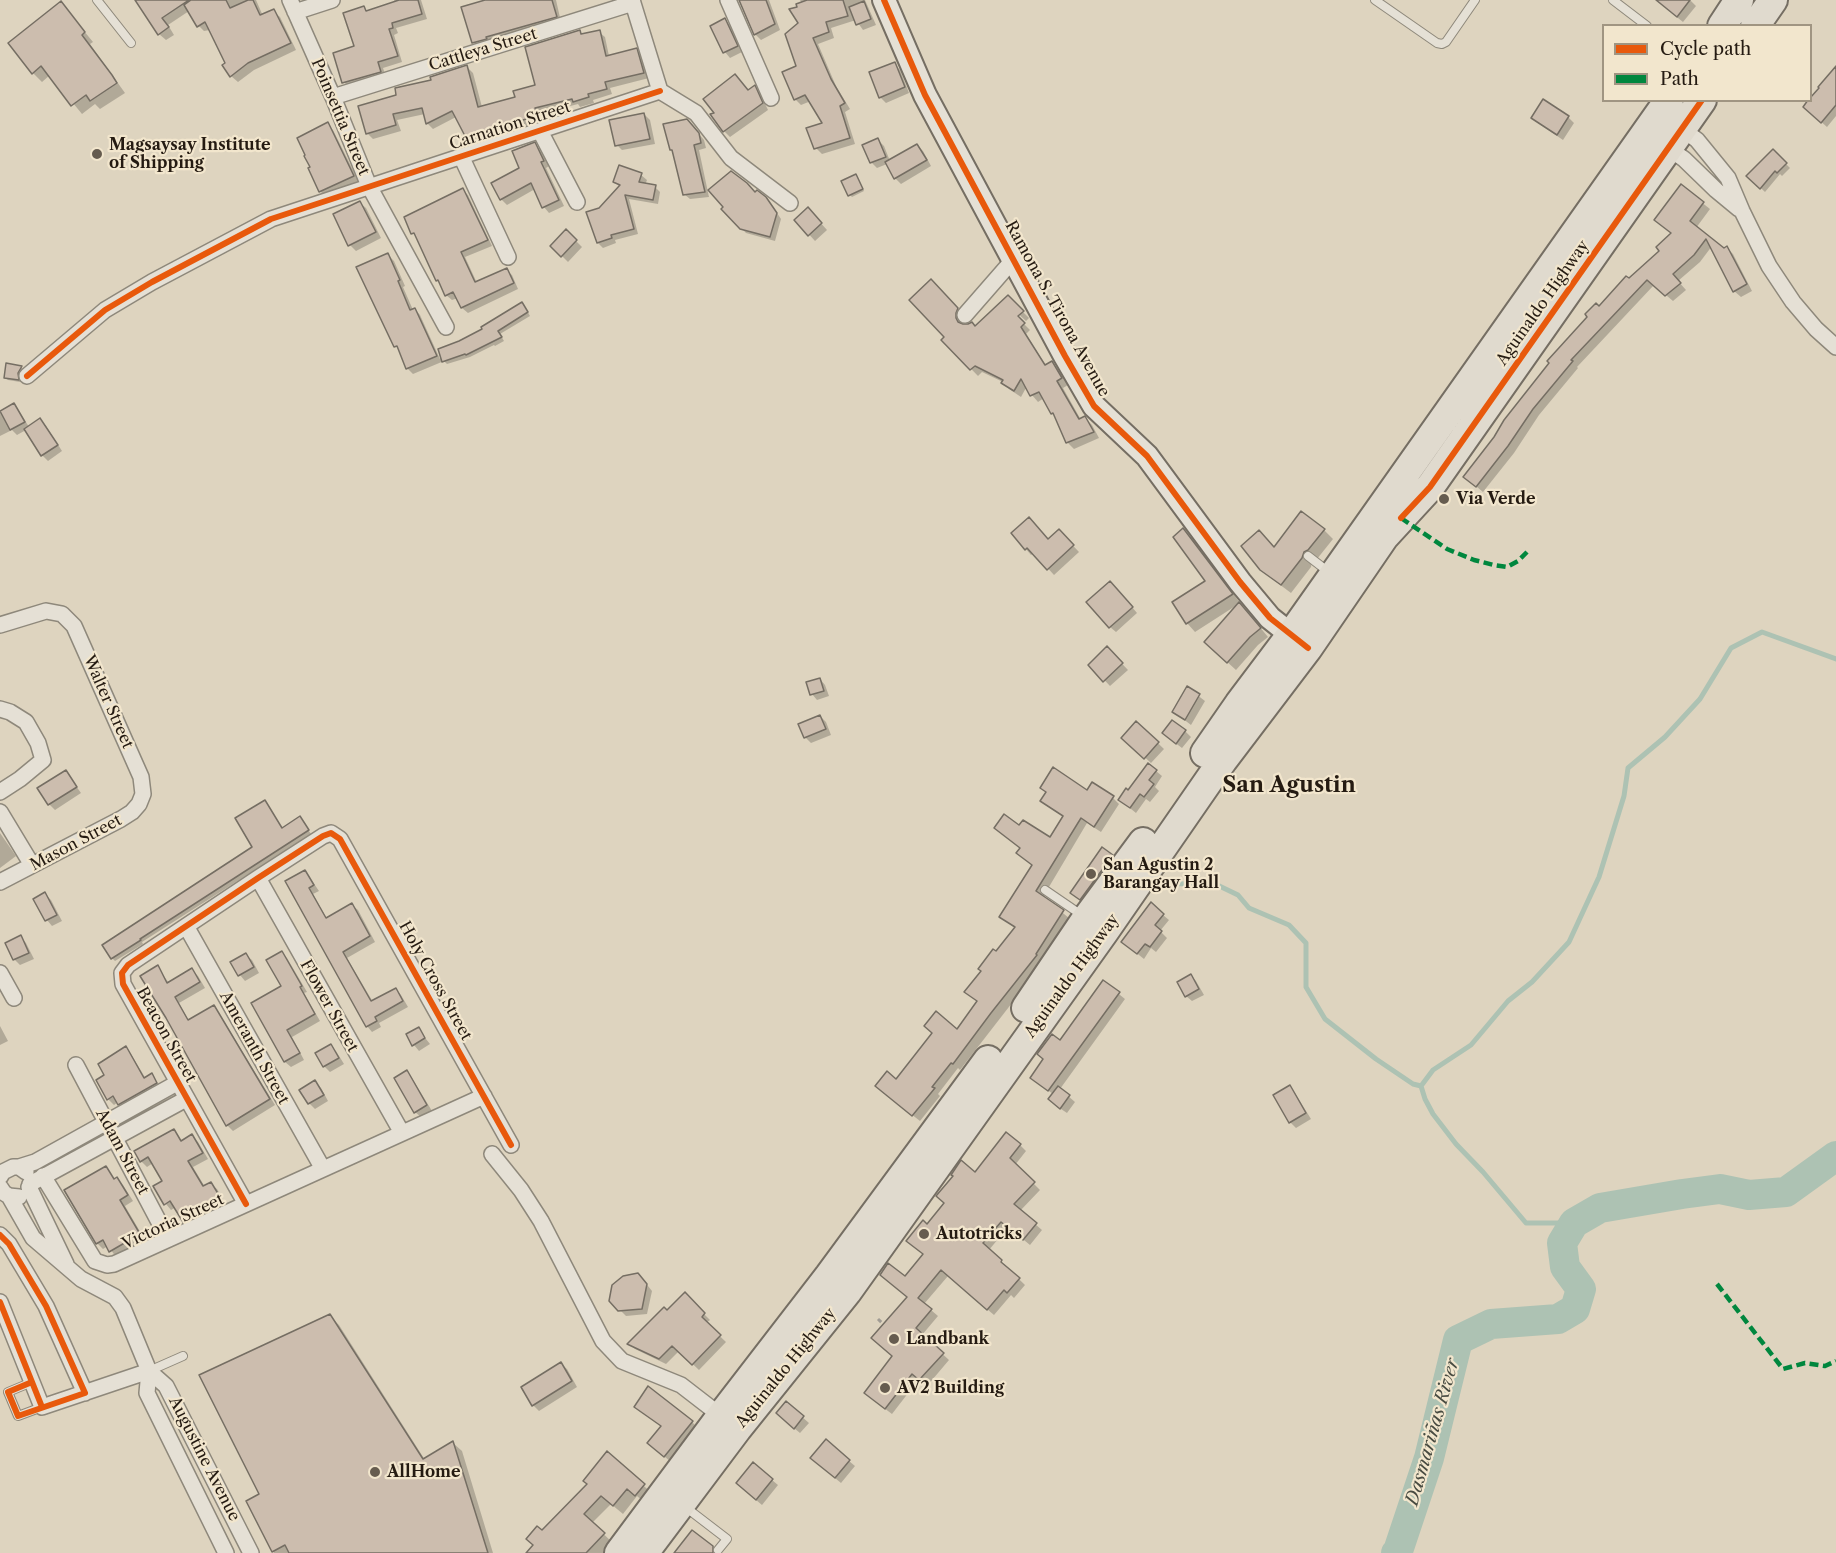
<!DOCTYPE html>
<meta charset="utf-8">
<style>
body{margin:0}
#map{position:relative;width:1836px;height:1553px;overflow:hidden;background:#ded4bf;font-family:"Libre Caslon Text",serif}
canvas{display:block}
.legend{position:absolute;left:1602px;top:24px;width:210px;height:78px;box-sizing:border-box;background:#f2e6cd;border:2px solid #a09582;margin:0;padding:8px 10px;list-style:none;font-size:18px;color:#251b12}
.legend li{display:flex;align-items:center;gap:12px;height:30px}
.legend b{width:30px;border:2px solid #a09582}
</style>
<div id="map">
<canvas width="1836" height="1553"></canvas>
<ul class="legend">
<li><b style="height:8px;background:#e8590c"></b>Cycle path</li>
<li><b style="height:8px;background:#00873e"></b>Path</li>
</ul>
</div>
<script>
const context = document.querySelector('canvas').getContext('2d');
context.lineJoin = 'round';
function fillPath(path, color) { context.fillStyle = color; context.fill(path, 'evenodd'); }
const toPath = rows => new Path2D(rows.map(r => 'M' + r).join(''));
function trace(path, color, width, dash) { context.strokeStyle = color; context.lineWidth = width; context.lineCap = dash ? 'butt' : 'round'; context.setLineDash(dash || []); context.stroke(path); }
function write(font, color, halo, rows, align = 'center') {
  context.font = font + ' "Libre Caslon Text",serif'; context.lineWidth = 4.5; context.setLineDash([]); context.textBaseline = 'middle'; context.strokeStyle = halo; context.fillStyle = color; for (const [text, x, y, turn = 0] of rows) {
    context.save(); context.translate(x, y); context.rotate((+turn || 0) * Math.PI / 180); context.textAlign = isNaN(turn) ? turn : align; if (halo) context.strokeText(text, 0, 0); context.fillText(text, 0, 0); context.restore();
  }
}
fillPath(toPath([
 [137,0,256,0,263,16,273,11,280,17,296,50,254,70,238,82,231,76,210,30,204,31,197,24,189,11,168,25,174,35,166,40,159,34],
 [394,0,421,0,427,19,396,28,398,33,394,35,402,62,383,68,386,77,350,88,344,82,356,47,364,8,368,12,395,3],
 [486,0,556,0,561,22,479,48,473,42],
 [740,0,769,0,780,30,761,40,755,34],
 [800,0,865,0,876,25,863,30,856,20,831,28,834,38,818,44,836,86,850,109,845,112,855,144,822,154,816,148,824,123,811,101,801,105,795,99,798,67,800,23,799,8,802,3],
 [1666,0,1690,0,1696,6,1683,22,1668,10],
 [61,3,93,42,90,44,125,93,100,109,95,104,82,114,50,75,42,82,33,73],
 [725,20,731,26,742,52,730,58,725,52,712,27],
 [579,32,583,35,599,32,605,37,609,56,636,50,642,56,649,78,610,88,612,94,593,100,594,103,580,107,578,104,540,114,542,121,519,128,521,132,494,139,491,135,472,141,466,135,456,117,433,129,427,123,425,114,397,120,401,131,373,139,367,133,398,96,467,67,473,73,482,107,517,98,537,86],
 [894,64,900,70,909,93,886,103,880,97],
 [1836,82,1836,116,1827,127,1810,112],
 [755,87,760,93,768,110,730,137,724,131],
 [1543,101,1568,117,1574,123,1563,140,1538,123,1533,118],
 [644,114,650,120,655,144,622,150,616,144],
 [327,124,333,130,359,182,326,197,320,191,312,168],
 [692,126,704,140,706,148,699,150,709,197,690,199,684,194,675,154,671,150],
 [878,140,884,146,890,161,917,145,923,151,931,166,901,184,895,178,887,164,877,168,871,162],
 [535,144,540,150,549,166,546,168,564,206,549,213,544,207,535,189,507,205,501,199],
 [1773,151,1790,168,1782,176,1780,174,1765,192,1748,176],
 [641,175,647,180,645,185,655,187,660,192,658,204,629,199,638,234,615,240,616,243,603,248,598,243,599,209,620,187,615,182],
 [858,178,864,191,852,197,850,195],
 [1681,186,1710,209,1696,228,1724,249,1727,248,1733,254,1752,291,1741,297,1734,291,1712,246,1700,262,1678,281,1686,290,1673,301,1654,285,1577,367,1578,368,1539,415,1514,453,1483,492,1465,477,1599,308,1661,251,1673,234],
 [463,190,468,195,492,246,465,257,477,283,506,270,512,275,518,289,468,313,462,308,458,298,452,300,446,295,442,286,437,280,418,239,413,233],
 [755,193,771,204,781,219,775,241,746,233,723,209],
 [360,203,366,208,381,238,356,251,350,245],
 [808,209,827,230,815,241,796,220],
 [566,231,582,247,568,262,552,246],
 [388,255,394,261,405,286,403,287,413,310,415,309,420,315,440,359,525,307,530,316,500,334,504,341,495,346,494,345,470,357,447,364,444,361,413,374,407,368,400,351,396,346],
 [931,281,964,315,961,321,963,326,976,328,1008,297,1029,318,1026,321,1014,310,1012,312,1030,330,1026,334,1046,366,1052,363,1058,369,1068,385,1063,388,1081,420,1085,418,1092,425,1099,438,1074,449,1068,443,1056,417,1044,398,1038,402,1032,395,1027,386,1021,397,1009,389,1003,382,982,372,978,376,943,340,946,337],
 [21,367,23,369,20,376,20,382,8,380,5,378],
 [13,405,19,411,29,427,40,420,46,426,62,451,48,461,42,455,26,430,17,435,12,430,0,436,0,413],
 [1183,530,1192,538,1240,603,1268,637,1258,645,1236,670,1214,650,1237,605,1195,632,1187,623,1207,582],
 [1324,530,1333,539,1317,559,1312,561,1311,567,1291,593,1271,578,1261,569,1275,549],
 [1059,531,1079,552,1054,575,1034,553,1031,555,1013,534,1048,540],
 [1116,588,1137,613,1116,632,1110,627],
 [1107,648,1128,670,1110,686,1090,665],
 [820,679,825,685,829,696,817,700,812,694],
 [1188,688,1205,701,1191,725,1174,712],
 [820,716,826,722,831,735,811,743,805,737],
 [1137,723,1164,749,1151,763,1123,737],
 [1185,731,1191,737,1182,748,1170,739],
 [1156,771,1162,776,1155,787,1159,791,1150,802,1146,799,1136,813,1120,800],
 [66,772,81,793,55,810,49,804],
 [1092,784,1113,798,1119,804,1101,832,1087,823,1043,897,1069,918,1041,962,1043,963,960,1070,958,1068,938,1094,940,1096,920,1121,883,1092,957,1031,978,1002,973,998,996,953,1016,929,1001,917,1033,866,1018,853,1022,849,996,828,1019,827,1050,840,1064,817,1042,801,1087,792],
 [302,821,311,834,142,942,143,944,115,961,112,958,104,945,282,829],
 [0,833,16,856,0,868],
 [1112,856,1118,862,1086,905,1072,893],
 [305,872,310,878,319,891,313,894,327,919,352,905,358,910,375,942,347,958,373,1002,396,989,401,995,408,1007,379,1023,381,1027,372,1032,367,1026,287,882],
 [45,894,51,900,62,921,52,926,47,920,35,899],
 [1163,915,1169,920,1160,931,1167,938,1156,952,1151,948,1144,959,1129,947],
 [21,937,26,943,34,959,20,965,14,959],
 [281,953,287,958,307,992,304,993,320,1021,292,1037,304,1060,291,1067,285,1062,253,1003,283,986],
 [246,955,252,960,259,973,245,981,240,975,232,962],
 [157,967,169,983,192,970,198,976,205,988,179,1003,189,1021,213,1007,219,1013,275,1105,233,1131,227,1125,142,976],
 [1191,975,1196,981,1204,995,1192,1001,1186,996],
 [1104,982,1125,999,1060,1089,1075,1102,1067,1113,1055,1105,1053,1094,1038,1083,1045,1060,1060,1042],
 [0,1026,8,1041,0,1045],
 [418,1029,430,1044,419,1051,414,1045],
 [330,1046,336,1051,344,1064,330,1072,324,1066,317,1053],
 [126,1048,131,1054,146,1079,152,1075,162,1089,125,1110,118,1102,114,1105,108,1099,106,1075],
 [407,1072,412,1078,432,1111,421,1117,415,1112],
 [315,1082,321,1088,328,1101,315,1109,309,1103],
 [1289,1087,1295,1093,1311,1119,1296,1128,1290,1122,1275,1096],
 [173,1131,182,1141,192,1136,198,1142,208,1159,193,1167,205,1187,211,1184,217,1189,228,1208,190,1227,184,1221,176,1207,171,1210,166,1204,164,1182,153,1163,147,1167,141,1161],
 [1020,1145,1026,1151,1015,1165,1040,1190,1020,1211,1042,1230,1030,1245,1008,1227,989,1250,1025,1285,1014,1298,1011,1295,994,1315,948,1276,924,1304,938,1316,922,1335,949,1360,927,1386,919,1379,892,1414,872,1399,894,1356,908,1298,905,1278,924,1255,927,1226,975,1174],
 [106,1168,115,1180,117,1179,123,1185,133,1201,125,1206,145,1240,116,1257,108,1246,103,1249,97,1243],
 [644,1281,652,1291,647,1314,626,1316,610,1300],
 [685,1295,710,1320,706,1323,726,1342,699,1370,679,1351,666,1364,635,1349,630,1344],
 [330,1316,339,1325,425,1460,453,1443,462,1451,493,1553,274,1553,248,1501,261,1494],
 [561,1364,567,1369,577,1387,539,1411,533,1405],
 [786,1403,809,1423,800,1433,783,1419],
 [636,1407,692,1422,698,1428,670,1461,655,1449,662,1427],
 [607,1454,653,1494,645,1503,637,1496,623,1514,611,1504,592,1523,613,1543,603,1553,528,1553,542,1533,588,1484],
 [849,1461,855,1466,841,1483,818,1464],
 [772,1480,778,1485,762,1505,743,1489]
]), '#0003');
trace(toPath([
 [1163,882,1194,885,1211,882,1238,895,1249,908,1289,925,1306,943,1306,987,1325,1019,1376,1059,1413,1084,1421,1086],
 [1421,1086,1433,1070,1471,1045,1508,1001,1532,982,1569,942,1599,877,1624,796,1628,768,1665,737,1700,699,1731,648,1762,632,1836,659],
 [1421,1086,1425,1099,1433,1114,1456,1144,1483,1172,1526,1223,1574,1223]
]), '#adc2b3', 5);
trace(toPath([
 [1396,1553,1398,1551,1429,1458,1458,1340,1491,1324,1558,1319,1575,1309,1581,1289,1565,1267,1562,1243,1574,1223,1600,1208,1682,1194,1720,1189,1749,1195,1786,1192,1836,1156]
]), '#adc2b3', 30);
const building = toPath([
 [135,0,189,0,162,18,169,27,158,35,135,0],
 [191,0,226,0,230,8,248,0,253,0,260,15,274,9,291,43,248,63,230,77,222,65,225,63,205,22,197,27,184,5,191,0],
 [399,0,418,0,422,14,392,23,393,28,389,29,398,56,378,62,381,72,342,83,333,53,354,46,343,13,364,6,366,11,399,0],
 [485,0,552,0,557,17,486,37,487,39,472,43,461,7,485,0],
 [739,0,766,0,775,24,754,35,739,0],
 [807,0,843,0,848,16,826,22,829,32,813,38,831,79,845,103,840,106,850,138,814,149,806,128,822,123,805,95,794,100,782,72,796,66,785,34,798,23,789,9,797,7,796,4,807,0],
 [1656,0,1690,0,1677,17,1656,0],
 [61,1,85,32,82,35,112,75,117,83,90,101,86,95,71,106,41,66,32,74,8,43,61,1],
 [864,1,871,19,856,25,849,7,864,1],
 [725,18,738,46,723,53,710,26,725,18],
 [580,30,581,34,600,30,606,56,637,48,644,73,605,82,607,89,588,94,589,97,573,102,572,99,535,108,538,116,515,122,516,126,487,134,486,130,465,136,452,111,426,124,422,108,393,114,396,125,366,134,358,106,396,95,395,88,431,80,430,77,467,65,478,107,515,97,513,91,535,85,525,47,580,30],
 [895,62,905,87,879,98,869,72,895,62],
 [1836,66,1836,105,1821,123,1803,107,1808,100,1810,100,1810,98,1819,88,1818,87,1836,66],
 [735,74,748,90,755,85,763,103,723,132,710,114,714,113,703,99,735,74],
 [1543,99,1569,116,1557,135,1531,118,1543,99],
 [644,113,650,139,615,146,609,120,644,113],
 [687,119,699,133,701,143,694,145,705,192,683,195,672,150,670,150,663,124,687,119],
 [328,122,354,176,319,192,308,168,310,167,304,156,305,155,297,138,328,122],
 [878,138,886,157,870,163,862,145,878,138],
 [535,142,544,161,541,162,559,200,542,208,531,183,500,200,491,183,519,168,512,151,535,142],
 [917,144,927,160,894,179,885,162,917,144],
 [1773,149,1787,163,1777,173,1775,171,1760,189,1746,176,1773,149],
 [619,165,642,173,639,182,656,185,653,200,625,195,634,229,611,235,612,238,597,243,586,212,599,208,620,185,613,182,619,165],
 [731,171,747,183,755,192,757,190,766,197,777,213,770,237,740,229,721,209,723,207,708,190,731,171],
 [856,174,863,189,848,196,841,181,856,174],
 [1681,184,1704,202,1690,221,1724,248,1727,246,1747,284,1733,292,1706,239,1694,255,1673,274,1681,283,1665,296,1647,280,1571,360,1573,361,1533,409,1508,446,1476,487,1463,477,1494,437,1504,420,1549,363,1547,361,1587,317,1585,314,1596,303,1599,306,1626,276,1629,278,1659,251,1656,247,1671,233,1654,220,1681,184],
 [463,188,488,240,461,252,475,282,507,268,514,283,461,308,453,292,445,296,438,280,436,281,414,233,411,234,404,217,463,188],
 [360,201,376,232,348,246,333,214,360,201],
 [808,207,822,223,808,236,794,220,808,207],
 [566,229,577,240,561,257,550,246,566,229],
 [388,253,400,280,398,281,410,310,415,308,437,356,406,369,397,346,394,347,356,267,388,253],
 [931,279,958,308,956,313,956,318,958,322,963,324,968,324,972,322,975,326,1008,295,1024,311,1018,316,1025,323,1021,327,1045,365,1052,361,1062,378,1057,381,1079,419,1085,416,1094,432,1066,443,1053,413,1051,414,1039,392,1030,396,1021,379,1014,391,1001,383,1003,380,975,366,970,370,941,340,944,337,909,300,931,279],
 [522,302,528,312,498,331,502,337,466,355,465,354,442,362,438,349,459,341,482,329,481,327,522,302],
 [6,363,22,366,18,373,19,380,4,378,6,363],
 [14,403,25,422,10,430,0,411,14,403],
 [40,418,58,445,41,456,24,429,40,418],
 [1301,511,1325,529,1308,550,1304,552,1302,558,1281,585,1260,570,1241,546,1259,530,1274,547,1301,511],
 [1029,517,1048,539,1059,529,1074,545,1047,570,1027,548,1025,550,1011,533,1029,517],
 [1183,528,1233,594,1186,624,1172,602,1205,581,1173,537,1183,528],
 [1110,581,1133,607,1109,628,1086,602,1110,581],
 [1239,602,1261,628,1250,637,1227,663,1204,642,1239,602],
 [1107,646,1123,663,1103,682,1088,665,1107,646],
 [820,678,824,691,810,695,806,682,820,678],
 [1187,686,1200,694,1185,720,1172,712,1187,686],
 [820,715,826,729,804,738,798,724,820,715],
 [1172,720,1186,730,1176,744,1162,733,1172,720],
 [1136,721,1159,742,1144,759,1121,738,1136,721],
 [1148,763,1157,770,1149,780,1154,784,1144,797,1140,794,1130,808,1118,800,1126,788,1128,790,1148,763],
 [1053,767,1087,790,1092,782,1114,796,1094,827,1081,818,1036,891,1064,910,1036,954,1037,955,991,1013,953,1064,951,1063,932,1087,935,1088,912,1116,875,1086,887,1071,896,1079,932,1033,924,1026,936,1011,957,1029,977,1001,964,992,981,971,978,969,993,949,996,951,1015,927,999,917,1032,865,1016,853,1020,848,994,828,1004,814,1019,825,1023,820,1050,837,1063,816,1040,801,1046,792,1040,788,1053,767],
 [66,770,77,787,48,805,37,788,66,770],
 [265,800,282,828,300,816,309,830,140,939,141,940,111,959,102,945,252,847,235,818,265,800],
 [1102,847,1113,855,1080,900,1070,893,1102,847],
 [305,870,314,885,309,888,326,918,352,903,370,936,343,952,371,1001,396,988,403,1001,375,1017,377,1021,366,1027,285,881,305,870],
 [45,892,57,915,45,921,33,899,45,892],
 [1151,902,1164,914,1155,925,1162,931,1150,947,1145,944,1137,954,1121,942,1151,902],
 [21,935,29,953,13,960,5,943,21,935],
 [282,951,302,986,300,987,315,1014,287,1030,300,1053,284,1062,251,1003,281,986,266,960,282,951],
 [246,953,254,967,238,976,230,962,246,953],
 [158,965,167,983,192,968,200,982,175,997,188,1020,214,1005,270,1099,226,1126,166,1018,140,976,158,965],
 [1191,974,1199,989,1185,997,1177,982,1191,974],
 [1103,980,1120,992,1048,1091,1030,1078,1043,1059,1037,1054,1052,1034,1060,1040,1103,980],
 [419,1027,425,1038,412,1046,406,1034,419,1027],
 [331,1044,339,1058,323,1067,315,1053,331,1044],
 [126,1046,144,1078,152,1073,157,1083,118,1105,113,1096,107,1100,96,1080,104,1075,98,1064,126,1046],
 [407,1070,427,1105,414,1113,394,1078,407,1070],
 [315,1080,324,1095,308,1104,299,1090,315,1080],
 [1290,1085,1306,1113,1289,1123,1273,1095,1290,1085],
 [1058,1086,1070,1095,1060,1109,1048,1099,1058,1086],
 [174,1129,181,1141,192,1134,203,1153,188,1161,203,1186,211,1182,223,1202,183,1222,170,1201,164,1205,153,1186,162,1181,148,1157,140,1162,134,1151,174,1129],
 [1006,1132,1021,1144,1010,1158,1035,1182,1014,1204,1037,1223,1023,1240,1001,1222,983,1243,1002,1260,1001,1262,1020,1278,1007,1293,1004,1290,987,1310,941,1270,918,1298,932,1309,916,1328,944,1353,919,1380,912,1374,885,1409,864,1393,892,1356,871,1338,907,1297,880,1275,888,1263,905,1276,923,1254,906,1241,923,1220,927,1224,944,1203,936,1196,953,1176,951,1175,961,1160,975,1172,1006,1132],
 [106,1166,114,1179,117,1177,128,1195,120,1200,140,1234,109,1252,103,1240,96,1244,64,1190,106,1166],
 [638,1273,647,1284,642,1309,618,1311,609,1301,612,1285,623,1276,638,1273],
 [685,1292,705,1313,702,1317,721,1335,692,1365,672,1346,659,1359,627,1344,664,1307,667,1310,685,1292],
 [330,1314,423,1459,453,1441,488,1553,289,1553,285,1545,272,1552,246,1501,259,1494,199,1375,330,1314],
 [561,1362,572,1381,532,1406,521,1387,561,1362],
 [648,1386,693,1421,664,1457,647,1443,661,1426,634,1407,648,1386],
 [786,1401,804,1416,794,1429,776,1413,786,1401],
 [826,1439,850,1460,835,1478,810,1458,826,1439],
 [607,1451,645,1484,635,1496,627,1489,613,1506,601,1496,584,1514,605,1533,586,1553,526,1553,533,1545,526,1539,537,1526,542,1530,587,1484,583,1481,607,1451],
 [753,1462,773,1479,756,1500,736,1483,753,1462],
 [692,1530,713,1546,713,1553,674,1553,692,1530]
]);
fillPath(building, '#ccbdae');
trace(building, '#756e63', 1.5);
const lane = toPath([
 [97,0,131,43],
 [1375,0,1437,43,1442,44,1446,42,1475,0],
 [1613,0,1647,26],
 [1308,556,1330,573],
 [1045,890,1083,916],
 [149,1371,183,1356],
 [32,1382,8,1392,18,1416,42,1407],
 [684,1506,727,1539,718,1550]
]);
const street = toPath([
 [290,0,333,97,369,186,446,327],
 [632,0,660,91],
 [728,0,771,98],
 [295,12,332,0],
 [660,91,696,113,731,158,790,203],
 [333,97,633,3],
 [1677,128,1682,129,1697,140,1728,178,1742,211,1769,266,1793,302,1816,329,1836,347],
 [540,131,577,202],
 [1665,143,1668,148,1684,159,1716,190,1739,209],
 [461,156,508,257],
 [965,315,1013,260],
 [27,376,105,310,152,282,271,219,660,91],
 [0,625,46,611,62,614,74,626,141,777,143,794,139,804,132,812,121,819,0,882],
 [0,709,10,712,26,722,38,743,43,760,20,779,0,792],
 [0,812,32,865],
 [258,878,402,1133],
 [186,926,323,1169],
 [0,973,14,998],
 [76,1065,168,1239],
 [492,1154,521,1190,541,1221,603,1341,622,1361,681,1385,725,1419],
 [19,1167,35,1162,177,1083],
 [43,1176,95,1261,107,1265,114,1264,484,1096],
 [0,1177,3,1172,13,1167,19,1167,26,1172],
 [30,1184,186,1099],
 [0,1187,4,1193,9,1196,19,1197],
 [29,1187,66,1264],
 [9,1196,33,1238,81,1279,115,1297,123,1308,149,1371,147,1393,226,1553],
 [246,1204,123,984,122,973,128,965,258,878,323,836,331,833,340,839,511,1145],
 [0,1235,9,1244,46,1306,85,1393],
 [0,1302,42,1407,149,1371],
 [149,1371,166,1386,251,1553]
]);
const secondary = toPath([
 [884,0,925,95,1065,356,1094,406,1147,456,1240,582,1270,618,1304,645]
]);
const highway = toPath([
 [1722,26,1739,0],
 [1755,26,1773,0],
 [1205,753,1239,704,1291,635,1669,100],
 [1026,1008,1086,919,1143,842],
 [619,1553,721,1416,829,1276,988,1060],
 [644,1553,737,1429,847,1292,1104,932,1223,760,1308,648,1384,537,1430,487,1702,100]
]);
trace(lane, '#8e887b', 10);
trace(street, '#8e887b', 18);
trace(secondary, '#756e63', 26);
trace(highway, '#756e63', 32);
trace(toPath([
 [878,1319,883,1324]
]), '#a19c94', 3, [4.5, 3]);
trace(lane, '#e5e0d5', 8);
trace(street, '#e5e0d5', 15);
trace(secondary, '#e5e0d5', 22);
trace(highway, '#e0dace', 28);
trace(toPath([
 [1401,518,1447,549,1474,560,1494,565,1507,567,1518,561,1527,552],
 [1717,1284,1783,1369,1805,1363,1825,1366,1836,1361]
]), '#00873e', 4.5, [9, 4.5]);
trace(toPath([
 [884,0,925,95,1065,356,1094,406,1147,456,1240,582,1270,618,1308,648],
 [27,376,105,310,152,282,271,219,660,91],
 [1401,518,1430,487,1702,100],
 [246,1204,123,984,122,973,128,965,258,878,323,836,331,833,340,839,511,1145],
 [0,1235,9,1244,46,1306,85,1393,18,1416,8,1392,32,1382],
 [0,1302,42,1407]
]), '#e8590c', 6);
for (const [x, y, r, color] of [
 [97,154,6,"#665c4f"],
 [1444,499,6,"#665c4f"],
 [1091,874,6,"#665c4f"],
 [924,1234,6,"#665c4f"],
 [894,1339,6,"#665c4f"],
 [885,1388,6,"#665c4f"],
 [375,1472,6,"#665c4f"]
]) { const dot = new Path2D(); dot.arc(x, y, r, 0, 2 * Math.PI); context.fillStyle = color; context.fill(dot); trace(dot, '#f2e6cd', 2); }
write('16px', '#251b12', '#f2e6cd', [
 ["Cattleya Street",483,50,-17],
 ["Poinsettia Street",340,117,67],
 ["Carnation Street",510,126,-18],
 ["Aguinaldo Highway",1543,303,-55],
 ["Ramona S. Tirona Avenue",1057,309,61],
 ["Walter Street",108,702,66],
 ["Mason Street",76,843,-28],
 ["Aguinaldo Highway",1072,976,-54],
 ["Holy Cross Street",435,981,61],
 ["Flower Street",329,1006,61],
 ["Beacon Street",166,1035,61],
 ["Ameranth Street",254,1048,61],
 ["Adam Street",122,1152,62],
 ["Victoria Street",173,1222,-25],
 ["Aguinaldo Highway",786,1368,-51],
 ["Augustine Avenue",204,1459,63]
]);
write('bold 16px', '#251b12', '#f2e6cd', [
 ["Magsaysay Institute",109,145],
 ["of Shipping",109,163],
 ["Via Verde",1456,499],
 ["San Agustin 2",1103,865],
 ["Barangay Hall",1103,883],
 ["Autotricks",936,1234],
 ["Landbank",906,1339],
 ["AV2 Building",897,1388],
 ["AllHome",387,1472]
], 'left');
write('italic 18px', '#484b41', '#f2e6cd', [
 ["Dasmariñas River",1433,1432,-74]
]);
write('bold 22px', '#251b12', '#f2e6cd', [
 ["San Agustin",1289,786]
]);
</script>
